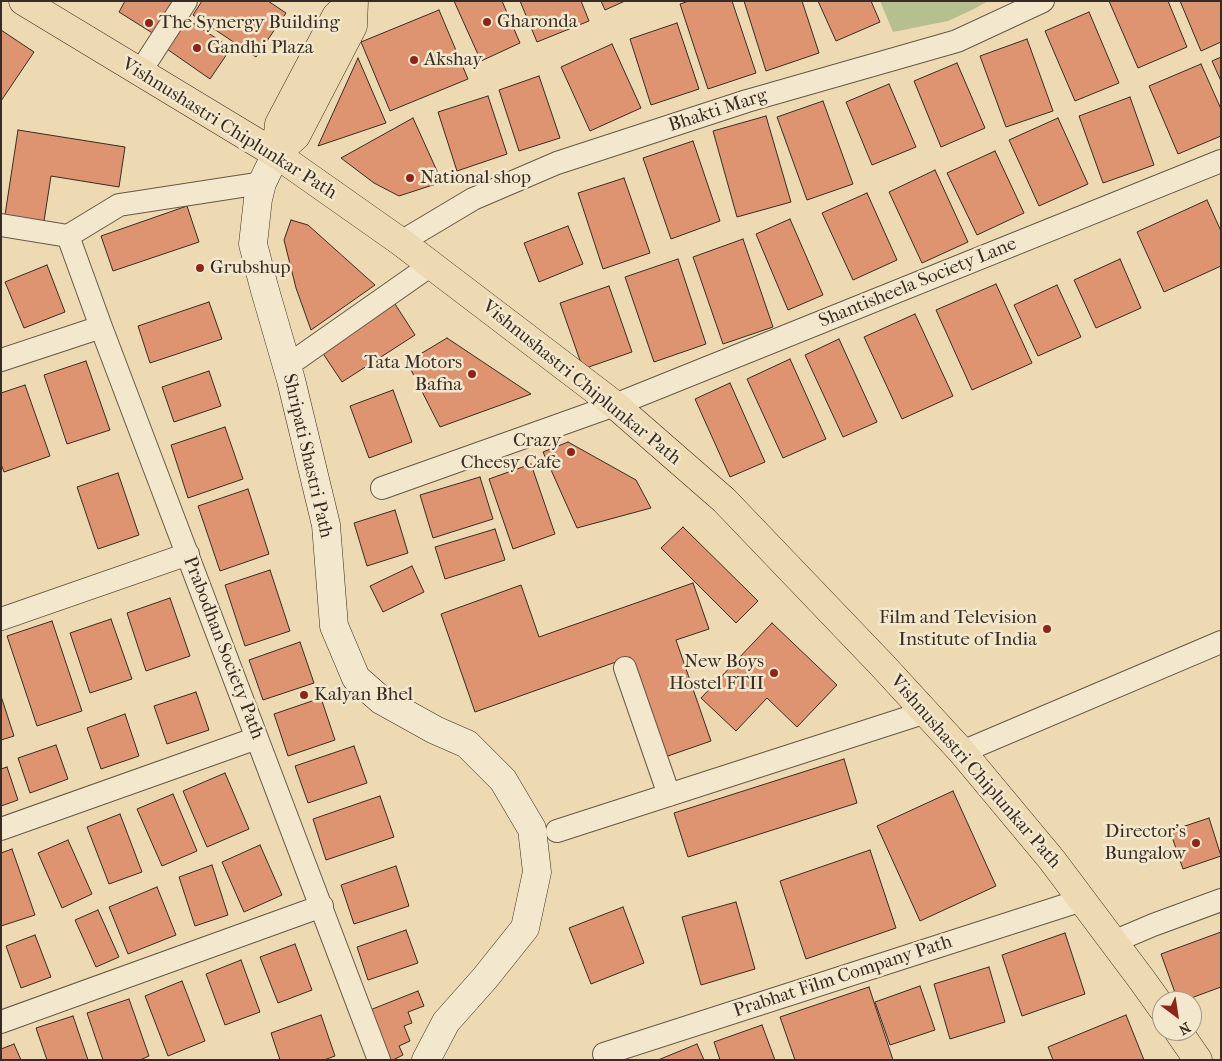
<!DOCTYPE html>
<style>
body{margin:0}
#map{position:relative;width:1222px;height:1061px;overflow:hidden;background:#eddab2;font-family:"IM FELL French Canon",serif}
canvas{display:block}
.frame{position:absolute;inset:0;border:2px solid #382c23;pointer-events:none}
.north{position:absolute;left:1152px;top:991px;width:50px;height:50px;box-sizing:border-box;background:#f3e7cd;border:1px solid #a89c89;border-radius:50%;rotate:149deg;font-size:14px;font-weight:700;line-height:20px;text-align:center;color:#382c23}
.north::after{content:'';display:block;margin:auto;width:18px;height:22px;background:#8f2418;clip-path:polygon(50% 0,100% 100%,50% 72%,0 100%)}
</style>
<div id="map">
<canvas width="1222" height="1061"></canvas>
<div class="frame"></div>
<div class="north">N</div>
</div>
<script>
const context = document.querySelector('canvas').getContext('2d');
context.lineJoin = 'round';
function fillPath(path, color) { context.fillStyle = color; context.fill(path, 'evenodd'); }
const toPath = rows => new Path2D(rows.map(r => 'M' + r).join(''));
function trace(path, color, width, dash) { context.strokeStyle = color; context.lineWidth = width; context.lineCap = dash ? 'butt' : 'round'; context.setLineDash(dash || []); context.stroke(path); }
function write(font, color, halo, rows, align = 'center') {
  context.font = font + ' "IM FELL French Canon",serif'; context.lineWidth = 5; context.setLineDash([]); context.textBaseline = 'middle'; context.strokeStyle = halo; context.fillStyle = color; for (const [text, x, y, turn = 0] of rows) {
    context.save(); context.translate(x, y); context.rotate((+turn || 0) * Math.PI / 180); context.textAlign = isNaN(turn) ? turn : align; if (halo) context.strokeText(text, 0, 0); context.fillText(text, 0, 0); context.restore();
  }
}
fillPath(toPath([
 [880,1,988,1,974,9,948,21,893,32]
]), '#b6c08e');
const building = toPath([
 [125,1,174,1,154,34,119,12,125,1],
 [202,1,268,1,286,13,256,57,193,15,202,1],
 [454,1,502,1,520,43,481,61,454,1],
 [520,1,581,1,589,21,537,42,520,1],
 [601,1,625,1,605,10,601,1],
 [689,1,732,1,756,73,708,89,680,4,689,1],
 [744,1,802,1,819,53,766,71,744,1],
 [818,1,871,1,880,22,836,41,818,1],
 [1109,1,1168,1,1187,47,1138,68,1109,1],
 [1180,1,1221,1,1221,42,1201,51,1180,1],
 [439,10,468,79,390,111,361,42,439,10],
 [1089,12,1119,83,1075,101,1045,31,1089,12],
 [184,17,231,48,210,79,164,47,184,17],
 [677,23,699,89,651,105,630,39,677,23],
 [1,30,34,52,1,101,1,30],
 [1027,39,1053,111,1006,127,980,56,1027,39],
 [612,44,641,108,590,131,561,67,612,44],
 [1221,57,1221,81,1212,61,1221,57],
 [358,58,386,123,318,146,358,58],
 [957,63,985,128,941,147,914,81,957,63],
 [1201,64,1221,109,1221,136,1178,154,1149,86,1201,64],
 [539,76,560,138,519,151,499,90,539,76],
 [889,84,916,147,872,165,846,102,889,84],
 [488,96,507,154,457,171,438,112,488,96],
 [1130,97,1154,165,1103,183,1079,116,1130,97],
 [823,101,853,184,807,200,777,117,823,101],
 [766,116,791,202,737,217,713,131,766,116],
 [413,118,442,182,399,196,374,183,341,158,413,118],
 [1058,118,1088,184,1039,206,1009,140,1058,118],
 [18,130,125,147,119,187,51,176,44,221,5,215,18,130],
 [693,141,720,221,671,239,643,158,693,141],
 [995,151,1024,213,977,235,947,173,995,151],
 [935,170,968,242,922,263,889,192,935,170],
 [624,178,650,253,603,269,578,193,624,178],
 [867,193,897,260,853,280,822,213,867,193],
 [1207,200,1221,231,1221,266,1164,292,1137,232,1207,200],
 [187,206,199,242,113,271,101,236,187,206],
 [790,219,823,295,788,310,756,234,790,219],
 [291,220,308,225,375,285,311,330,296,288,284,240,291,220],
 [568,226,583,264,539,282,524,243,568,226],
 [743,239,773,327,723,344,693,257,743,239],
 [678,259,706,344,654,362,625,277,678,259],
 [1120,259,1141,308,1096,328,1074,280,1120,259],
 [47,265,65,312,24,328,5,282,47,265],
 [996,284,1032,363,972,390,936,310,996,284],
 [1057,285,1081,337,1038,356,1014,305,1057,285],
 [609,286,632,352,583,369,560,303,609,286],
 [209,302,222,339,150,363,138,326,209,302],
 [395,304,415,335,342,382,322,352,395,304],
 [915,314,953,396,902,419,864,337,915,314],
 [447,338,531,394,440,427,407,362,447,338],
 [839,339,877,422,843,437,805,355,839,339],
 [790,359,826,439,783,458,747,379,790,359],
 [86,361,110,430,67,444,44,375,86,361],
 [209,371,221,406,174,422,162,387,209,371],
 [730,383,765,462,730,477,695,399,730,383],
 [25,385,50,456,4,472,1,464,1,393,25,385],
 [393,390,412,442,369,458,350,406,393,390],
 [225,427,243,479,188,498,171,445,225,427],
 [568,442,636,480,651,508,577,528,543,452,568,442],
 [531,464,555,534,513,549,489,479,531,464],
 [118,473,139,535,98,549,77,487,118,473],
 [480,477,493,519,433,538,420,495,480,477],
 [248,489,269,554,220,571,198,506,248,489],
 [395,510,408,553,367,566,354,523,395,510],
 [683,527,758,601,736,623,661,548,683,527],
 [495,529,505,560,445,579,435,547,495,529],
 [412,566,424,592,383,612,370,586,412,566],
 [270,570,290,631,245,646,225,585,270,570],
 [693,583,709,629,676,640,711,741,665,757,630,657,475,712,441,614,521,585,539,637,693,583],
 [170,598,190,656,146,671,127,613,170,598],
 [111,619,132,679,90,693,70,633,111,619],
 [52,621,82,711,37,726,7,636,52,621],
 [772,623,837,685,797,727,767,698,736,731,701,698,772,623],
 [300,642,314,683,263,700,249,660,300,642],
 [196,692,209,730,167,744,154,706,196,692],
 [1,696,14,736,1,740,1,696],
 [321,698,335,740,288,756,274,714,321,698],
 [125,714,139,756,101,769,87,728,125,714],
 [56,745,68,779,30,793,18,758,56,745],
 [354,746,367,783,308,803,295,766,354,746],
 [844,759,857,803,688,857,674,813,844,759],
 [7,767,18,800,1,806,1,769,7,767],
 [225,773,249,829,207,847,183,791,225,773],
 [953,791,996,886,920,921,877,826,953,791],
 [173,794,197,851,162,866,137,809,173,794],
 [380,796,394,837,326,860,313,819,380,796],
 [120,814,142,872,109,884,87,827,120,814],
 [1209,818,1221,856,1183,869,1170,831,1209,818],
 [68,840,92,894,62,908,38,853,68,840],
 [260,845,282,895,244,912,222,862,260,845],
 [12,849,35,915,1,926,1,853,12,849],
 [870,850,896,928,806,959,780,881,870,850],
 [212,865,228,915,195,926,179,877,212,865],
 [396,866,409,906,354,924,341,885,396,866],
 [157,887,176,935,128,954,109,907,157,887],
 [736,902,755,969,701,985,682,917,736,902],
 [623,907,644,963,591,984,569,928,623,907],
 [98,910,119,957,96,967,75,920,98,910],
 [406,930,418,963,368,980,357,947,406,930],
 [1221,932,1221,987,1183,1001,1178,1001,1161,954,1221,932],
 [1065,933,1085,994,1022,1016,1002,955,1065,933],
 [35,935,51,977,21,988,6,946,35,935],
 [295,944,312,990,278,1003,260,957,295,944],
 [241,960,260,1012,225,1025,206,974,241,960],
 [989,967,1005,1022,950,1039,934,984,989,967],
 [182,981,205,1041,168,1056,145,996,182,981],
 [920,986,935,1030,890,1045,875,1002,920,986],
 [869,987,893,1060,795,1060,780,1017,869,987],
 [418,991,424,1006,408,1012,412,1023,404,1026,410,1041,399,1046,403,1055,393,1060,390,1060,370,1010,418,991],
 [129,999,149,1056,140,1060,103,1060,87,1013,129,999],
 [321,1015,335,1056,324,1060,280,1060,271,1033,321,1015],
 [1126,1015,1144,1060,1053,1060,1048,1047,1126,1015],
 [73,1016,88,1060,47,1060,36,1028,73,1016],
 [762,1025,775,1060,720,1060,714,1042,762,1025],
 [14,1044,21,1060,1,1060,1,1049,14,1044],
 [697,1044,704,1060,658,1060,697,1044]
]);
fillPath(building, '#de9471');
trace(building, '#382c23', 1);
const street = toPath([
 [140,72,186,1],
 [1,225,68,236,119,205,262,183],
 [68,236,101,327,379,1060],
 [401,242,473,199,557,163,747,101,957,41,1043,1],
 [1,360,101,327],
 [287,366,431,265],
 [382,488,615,405,1221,161],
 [1,619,188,554],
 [625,668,669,795],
 [962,752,1221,642],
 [1,829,257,738],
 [557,831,926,712],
 [1113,942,1153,925,1221,900],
 [1,1022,322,906],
 [604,1054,1082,900]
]);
const secondary = toPath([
 [276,154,262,183,258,199,253,244,264,287,291,380,326,525,334,626,356,678,381,700,435,730,467,744,503,780,532,829,537,872,525,928,485,978,446,1022,426,1060]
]);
const primary = toPath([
 [23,1,276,154,401,242,615,405,724,500,883,666,962,752,1052,860,1142,980,1162,1008],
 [276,154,296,136,353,26,354,1],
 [276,154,279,124,336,16,352,1],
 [1178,1031,1198,1060]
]);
trace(street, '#655847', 24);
trace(secondary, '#382c23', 29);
trace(primary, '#382c23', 29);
trace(street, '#f3e7cd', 22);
trace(secondary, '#f3e7cd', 28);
trace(primary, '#eddab2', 28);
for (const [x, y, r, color] of [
 [487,22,5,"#8f2418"],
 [149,23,5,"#8f2418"],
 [197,48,5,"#8f2418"],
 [414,60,5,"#8f2418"],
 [410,178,5,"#8f2418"],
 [200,268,5,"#8f2418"],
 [472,374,5,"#8f2418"],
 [571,452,5,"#8f2418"],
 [1047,629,5,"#8f2418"],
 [774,673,5,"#8f2418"],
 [304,695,5,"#8f2418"],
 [1196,843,5,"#8f2418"]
]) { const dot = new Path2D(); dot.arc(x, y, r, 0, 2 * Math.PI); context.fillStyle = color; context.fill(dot); trace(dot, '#f3e7cd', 2); }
write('19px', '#382c23', '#f3e7cd', [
 ["Gharonda",497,22],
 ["The Synergy Building",159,23],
 ["Gandhi Plaza",207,48],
 ["Akshay",424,60],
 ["National shop",420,178],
 ["Grubshup",210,268],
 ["Tata Motors",462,363,"right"],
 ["Bafna",462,385,"right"],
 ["Crazy",561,441,"right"],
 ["Cheesy Cafe",561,463,"right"],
 ["Film and Television",1037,618,"right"],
 ["Institute of India",1037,640,"right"],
 ["New Boys",764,662,"right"],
 ["Hostel FTII",764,684,"right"],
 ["Kalyan Bhel",314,695],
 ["Director's",1186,832,"right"],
 ["Bungalow",1186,854,"right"]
], 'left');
write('19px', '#382c23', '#f3e7cd', [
 ["Bhakti Marg",718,111,-18],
 ["Vishnushastri Chiplunkar Path",229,129,32],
 ["Shantisheela Society Lane",918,283,-22],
 ["Vishnushastri Chiplunkar Path",581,383,39],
 ["Shripati Shastri Path",307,456,77],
 ["Prabodhan Society Path",223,648,69],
 ["Vishnushastri Chiplunkar Path",975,772,49],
 ["Prabhat Film Company Path",843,977,-18]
]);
</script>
